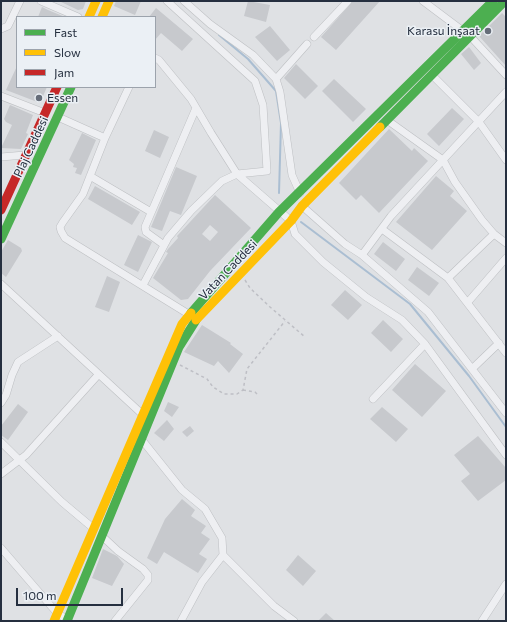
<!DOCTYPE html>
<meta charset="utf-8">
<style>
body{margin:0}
#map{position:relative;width:507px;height:622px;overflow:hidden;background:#dfe1e4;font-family:Commissioner,sans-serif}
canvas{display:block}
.frame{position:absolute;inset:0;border:2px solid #252f3f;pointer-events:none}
.legend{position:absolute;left:16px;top:16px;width:140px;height:72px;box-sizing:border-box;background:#ebf0f5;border:1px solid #9ca3ac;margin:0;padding:5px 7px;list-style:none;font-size:12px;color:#252f3f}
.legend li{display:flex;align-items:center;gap:8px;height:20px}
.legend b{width:20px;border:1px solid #9ca3ac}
.scale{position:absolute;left:16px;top:588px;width:107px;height:18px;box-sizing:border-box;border:2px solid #252f3f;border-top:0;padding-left:5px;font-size:12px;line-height:14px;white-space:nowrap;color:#252f3f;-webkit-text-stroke:3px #ebf0f5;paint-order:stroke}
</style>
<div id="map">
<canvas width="507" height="622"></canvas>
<div class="frame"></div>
<ul class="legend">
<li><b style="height:5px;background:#4caf50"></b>Fast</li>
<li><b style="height:5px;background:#ffc107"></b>Slow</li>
<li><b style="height:5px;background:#c62828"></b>Jam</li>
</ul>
<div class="scale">100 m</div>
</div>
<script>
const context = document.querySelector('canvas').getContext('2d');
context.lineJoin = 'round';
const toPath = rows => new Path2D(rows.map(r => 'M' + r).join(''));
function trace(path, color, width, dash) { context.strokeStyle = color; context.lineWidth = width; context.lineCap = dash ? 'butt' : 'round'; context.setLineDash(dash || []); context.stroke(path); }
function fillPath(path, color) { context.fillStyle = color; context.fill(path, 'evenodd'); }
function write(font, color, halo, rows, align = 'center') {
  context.font = font + ' Commissioner,sans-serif'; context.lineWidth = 3; context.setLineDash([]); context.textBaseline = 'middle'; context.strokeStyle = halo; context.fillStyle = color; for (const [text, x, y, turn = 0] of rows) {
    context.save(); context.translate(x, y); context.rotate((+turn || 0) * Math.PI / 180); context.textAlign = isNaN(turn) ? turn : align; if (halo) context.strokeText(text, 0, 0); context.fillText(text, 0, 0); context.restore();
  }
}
trace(toPath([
 [219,35,248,59,276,91,281,123,279,193],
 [301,222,410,304,469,376,506,427]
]), '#aabed2', 2);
fillPath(toPath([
 [59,1,86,1,83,9,78,10],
 [116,1,141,1,135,15,114,6],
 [248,1,270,5,266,22,244,16],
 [353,1,380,1,336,50,321,37],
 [42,7,48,10,65,17,38,17],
 [156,8,193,39,182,51,161,33,155,40,155,17,149,17],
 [502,13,506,17,506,66,479,36],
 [270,26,290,50,277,61,255,37],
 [469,47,481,63,474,70,461,54],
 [296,64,318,86,305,99,284,78],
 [17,66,17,87,47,87,40,103,6,90],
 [334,79,366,109,353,122,322,91],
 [10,105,33,115,26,133,28,134,21,149,1,148,12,125,6,122,4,119],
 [452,108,464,119,439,146,427,134],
 [389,129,412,151,414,148,428,161,379,213,361,195,356,200,339,183],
 [154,130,169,137,160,158,145,151],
 [82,133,96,140,81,175,75,173,77,168,73,167,74,164,69,160],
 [176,167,197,176,181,215,170,211,162,231,151,227],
 [436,176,454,191,450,196,467,211,432,250,396,222],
 [95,186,140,212,132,225,88,199],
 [215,195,251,228,210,271,188,299,181,300,153,278,168,253,166,252,168,249,178,238,177,236],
 [210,225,218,232,210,241,202,234],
 [138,235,152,242,138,272,124,265],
 [8,240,21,248,22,251,6,277,1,273,1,252],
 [383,242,405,259,396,271,374,254],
 [417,267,439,283,429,296,408,280],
 [107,276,120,282,109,312,95,307],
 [345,290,362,305,348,320,331,305],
 [383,320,403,339,391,352,371,333],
 [202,325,231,343,230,344,243,354,229,373,218,361,214,366,184,352],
 [415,364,446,391,422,417,392,390],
 [168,402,179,407,172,417,164,411],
 [18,404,28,412,8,440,1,435,1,426],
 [382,407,408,429,396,442,370,419],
 [167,420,174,429,164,441,154,433],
 [190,426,194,431,187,437,182,432],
 [478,436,506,468,506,480,478,501,461,481,470,474,454,455],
 [182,499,195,510,191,516,206,526,201,533,210,539,199,554,207,559,198,573,164,552,157,564,147,558,165,519],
 [103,549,117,556,124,564,112,586,92,578],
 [298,555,316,571,303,586,286,570],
 [326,613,335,621,318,621]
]), '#c7c9cd');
const street = toPath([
 [41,1,78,17],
 [184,1,210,24,253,55,276,79,280,92,292,175,300,193],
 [423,1,471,37,506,75],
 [1,29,8,26,20,1],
 [314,37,348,1],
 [155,58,159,60,191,99,211,133,237,174,291,221,295,234,323,262,366,297,402,320,425,344,506,455],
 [432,75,479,122,506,160],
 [276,79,307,44],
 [129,87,105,138,83,194,63,222,60,227,61,231,65,238,190,315],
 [1,96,45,113],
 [58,117,105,138],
 [387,120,443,160,455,182,482,220,494,234,506,243],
 [1,157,25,155],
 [90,176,151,212],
 [302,206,345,244,362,255,428,312,506,413],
 [382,229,448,278,506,353],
 [164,245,146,232,145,227,196,108],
 [362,255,391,216,506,92],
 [448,278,494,234],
 [1,284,142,414],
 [143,285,168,238,191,211,222,181,237,174,267,171,263,105,255,81,167,1],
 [468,302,506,258],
 [473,368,499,343],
 [373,399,425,344],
 [1,403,6,395,12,375,18,362,58,336],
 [142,440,182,490,205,509,222,538,223,555,202,582,181,621],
 [1,442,62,502,93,528],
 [1,474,26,455,98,375],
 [103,537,118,551,143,569,148,575,148,580,115,621],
 [1,548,57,613,69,621],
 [223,555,274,606,294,621],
 [482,621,506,584]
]);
trace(street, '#bdbfc2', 8);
trace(toPath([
 [245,280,250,288,270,307,305,337],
 [180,365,207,379,213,387,224,394,237,394,243,390,247,369,285,321],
 [243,390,255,392,258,395]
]), '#bebfc5', 1.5, [3, 3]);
trace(street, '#eeeff2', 7);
trace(toPath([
 [380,127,505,1],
 [1,239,71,87],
 [191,313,279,212,493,1],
 [67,621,179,347,196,320]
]), '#4caf50', 9);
trace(toPath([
 [89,17,96,1],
 [102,17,109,1],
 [196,320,291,221,302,206,380,127],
 [54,621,182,324,191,313]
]), '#ffc107', 9);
trace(toPath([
 [1,210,57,87]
]), '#c62828', 9);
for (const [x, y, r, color] of [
 [488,31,4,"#666d79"],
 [39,98,4,"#666d79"]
]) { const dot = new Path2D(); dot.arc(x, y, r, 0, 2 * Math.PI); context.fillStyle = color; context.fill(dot); trace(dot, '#ebf0f5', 1.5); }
write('12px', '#252f3f', '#ebf0f5', [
 ["Karasu İnşaat",480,31],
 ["Essen",47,98,"left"]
], 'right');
write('12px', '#252f3f', '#ebf0f5', [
 ["Plaj Caddesi",31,147,-65],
 ["Vatan Caddesi",228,270,-46]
]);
</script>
